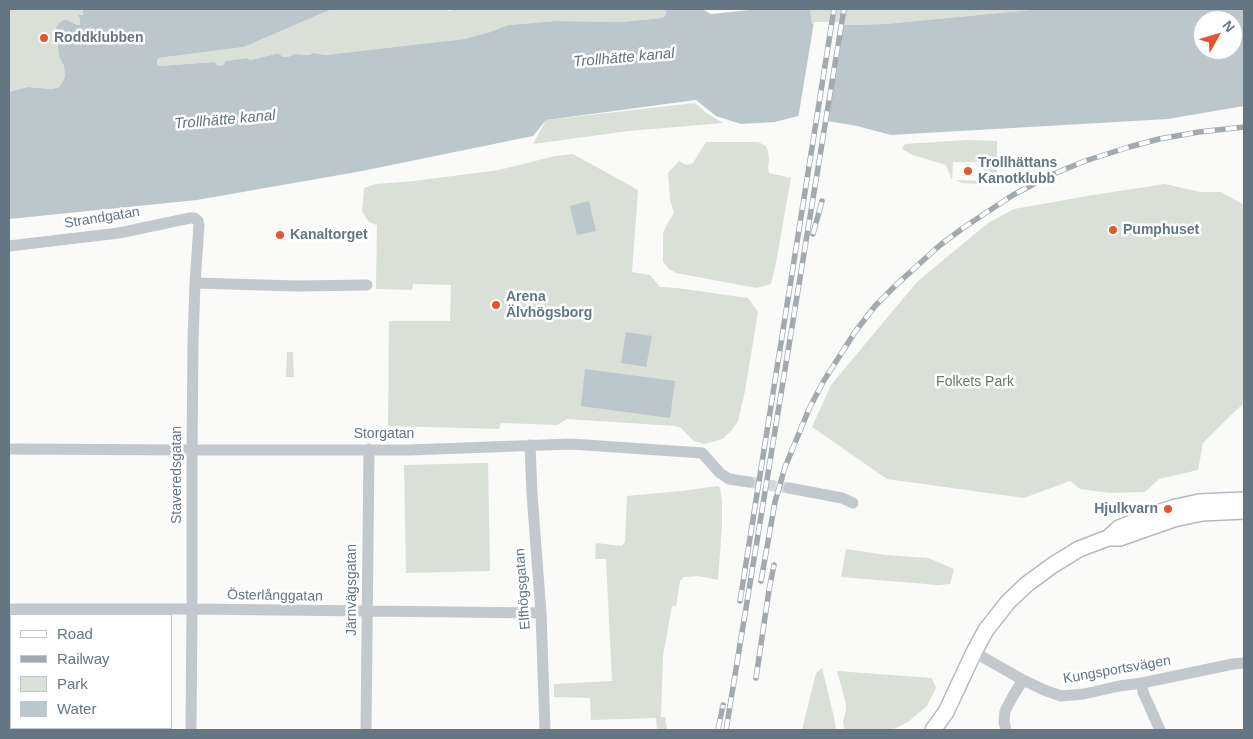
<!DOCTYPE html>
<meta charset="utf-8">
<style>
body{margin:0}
#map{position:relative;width:1253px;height:739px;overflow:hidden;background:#fafaf8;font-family:Arial,sans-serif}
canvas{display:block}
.frame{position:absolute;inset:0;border:10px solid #657683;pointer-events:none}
.legend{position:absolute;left:10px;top:614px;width:162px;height:115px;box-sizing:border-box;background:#fff;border:1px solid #c1c8cd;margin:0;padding:6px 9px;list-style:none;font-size:15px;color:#657683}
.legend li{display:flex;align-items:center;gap:10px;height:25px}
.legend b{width:25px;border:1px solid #c1c8cd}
.north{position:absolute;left:1193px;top:10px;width:50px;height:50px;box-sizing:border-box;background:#fff;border:1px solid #c1c8cd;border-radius:50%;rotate:51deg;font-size:14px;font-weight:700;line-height:20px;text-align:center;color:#657683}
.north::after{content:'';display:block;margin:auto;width:18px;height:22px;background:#e4572e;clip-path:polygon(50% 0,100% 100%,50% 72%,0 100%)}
</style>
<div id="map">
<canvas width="1253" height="739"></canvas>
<div class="frame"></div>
<ul class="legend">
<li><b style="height:6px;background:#fff"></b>Road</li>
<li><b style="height:6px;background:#a2aab0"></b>Railway</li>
<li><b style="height:14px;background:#dadfd7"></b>Park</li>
<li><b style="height:14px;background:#bbc7cb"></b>Water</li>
</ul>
<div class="north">N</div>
</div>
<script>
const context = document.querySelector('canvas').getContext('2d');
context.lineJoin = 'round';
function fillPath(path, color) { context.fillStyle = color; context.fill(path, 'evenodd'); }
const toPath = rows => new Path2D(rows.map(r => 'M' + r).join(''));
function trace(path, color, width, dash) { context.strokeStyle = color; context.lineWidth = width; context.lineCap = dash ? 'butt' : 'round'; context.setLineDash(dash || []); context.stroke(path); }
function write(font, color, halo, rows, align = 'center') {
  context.font = font + ' Arial,sans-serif'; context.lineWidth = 5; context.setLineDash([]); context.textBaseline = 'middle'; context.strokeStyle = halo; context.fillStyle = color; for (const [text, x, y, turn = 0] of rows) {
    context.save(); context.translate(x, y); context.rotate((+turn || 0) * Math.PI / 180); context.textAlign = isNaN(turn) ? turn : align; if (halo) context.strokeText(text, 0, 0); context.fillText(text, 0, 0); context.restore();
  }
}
fillPath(toPath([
 [9,9,83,9,83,15,80,19,81,25,77,25,67,20,63,20,60,22,56,27,59,57,64,66,65,77,64,82,59,87,52,89,28,87,9,92],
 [332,9,442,9,449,11,457,9,666,9,666,15,662,18,621,22,556,21,508,25,490,32,464,39,326,55,313,53,309,55,294,54,288,57,282,57,275,54,255,59,250,60,247,58,225,61,224,65,217,66,214,62,160,66,157,64,157,62,158,58,244,47],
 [810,9,1041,9,885,24,851,25,812,24],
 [695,103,708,114,723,123,629,131,533,144,546,120],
 [967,140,997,141,997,185,962,183,956,180,984,181,984,162,953,162,952,180,946,165,913,155,902,149,905,144],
 [706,142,758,142,766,146,768,151,769,160,768,167,769,173,791,178,776,263,771,284,757,288,676,273,669,269,663,262,663,234,666,226,674,213,670,200,668,173,679,161,686,165,693,163],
 [573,154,638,190,632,272,650,275,660,287,677,288,748,298,758,312,745,391,738,421,731,431,722,439,704,444,694,441,681,428,675,426,567,419,557,425,501,423,499,429,388,426,389,321,450,321,451,285,413,284,412,290,376,289,377,225,369,222,362,212,364,188,376,184,414,181,499,170,555,156],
 [1165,184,1200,192,1221,192,1244,205,1244,403,1231,415,1203,443,1198,470,1159,479,1145,492,1111,493,1080,489,1070,481,1024,498,887,479,812,427,831,385,917,282,988,223,1014,209,1093,195],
 [287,352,293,352,294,377,286,377],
 [488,463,490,571,406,573,404,465],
 [718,486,720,488,722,501,722,525,718,580,698,576,684,577,680,581,676,606,672,606,663,656,661,717,665,717,667,730,657,730,656,718,591,720,590,698,554,697,554,684,612,681,606,559,595,559,596,543,622,546,625,542,627,496,681,491],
 [846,549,886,555,928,558,954,569,950,584,938,585,841,577],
 [822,668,834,717,836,730,802,730,816,673],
 [837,671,932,678,936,688,927,706,908,722,892,730,845,730,843,722,846,710,846,704]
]), '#dadfd7');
fillPath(toPath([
 [83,9,332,9,244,47,158,58,157,62,157,64,160,66,214,62,218,66,224,65,225,61,247,58,250,60,255,59,275,54,279,54,283,57,288,57,294,54,309,55,313,53,326,55,334,54,464,39,490,32,508,25,556,21,621,22,662,18,666,15,666,9,702,9,711,14,759,9,810,9,812,24,851,25,885,24,1041,9,1244,9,1244,106,1168,119,891,135,857,126,798,116,775,122,741,124,716,116,696,100,546,120,533,136,362,171,197,200,9,219,9,92,28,87,52,89,59,87,63,82,65,77,64,66,59,57,56,27,60,22,63,20,67,20,77,25,80,25,80,19,78,15,83,15],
 [1203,20,1233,20,1233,50,1203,50],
 [589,201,596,231,577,235,570,206],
 [626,332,652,336,646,367,621,363],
 [585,369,675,381,670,418,581,406]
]), '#bbc7cb');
fillPath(toPath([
 [814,22,844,22,827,124,798,119]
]), '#fafaf8');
trace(toPath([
 [749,482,789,488]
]), '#d5d9db', 11, [11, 5.5]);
const secondary = toPath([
 [1112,538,1120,538,1174,519,1202,513,1244,511],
 [933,730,946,712,974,652,986,630,1008,602,1027,584,1053,565,1079,549,1108,538,1119,528,1157,513,1176,507,1199,502,1244,500]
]);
trace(secondary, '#b3babf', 18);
trace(toPath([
 [9,246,119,233,190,218,194,218,198,221,199,225,195,283,193,341,192,450,192,609,191,730],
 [195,283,297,286,367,285],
 [530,445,532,494,541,613,545,730],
 [9,449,192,450,409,450,571,444,702,453,720,473,729,479,749,482],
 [789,488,842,498,853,503],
 [9,609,192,609,541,613],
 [974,652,1023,680,1044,690,1061,696,1084,694,1119,686,1142,683,1233,664,1244,663],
 [1142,683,1143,692,1160,730],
 [366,730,369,449],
 [1006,730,1004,722,1005,711,1013,696,1023,680]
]), '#c3c8cc', 11);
trace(secondary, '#fff', 15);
const rail = toPath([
 [813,234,822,201],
 [761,581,775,502,785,467,809,409,823,382,855,332,875,306,896,285,939,246,963,228,1013,195,1051,175,1085,161,1129,147,1159,139,1199,132,1244,127],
 [740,601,834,9],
 [756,678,769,590,774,565],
 [718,730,723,705],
 [726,730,844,9]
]);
trace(rail, '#a2aab0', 5.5);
trace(rail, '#fff', 4, [11]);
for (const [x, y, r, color] of [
 [44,38,5,"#e4572e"],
 [968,171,5,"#e4572e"],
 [1113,230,5,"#e4572e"],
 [280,235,5,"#e4572e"],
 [496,305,5,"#e4572e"],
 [1168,509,5,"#e4572e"]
]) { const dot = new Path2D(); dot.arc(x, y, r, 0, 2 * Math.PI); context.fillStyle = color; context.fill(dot); trace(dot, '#fff', 2); }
write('bold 14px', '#657683', '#fff', [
 ["Roddklubben",54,38],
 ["Trollhättans",978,163],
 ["Kanotklubb",978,179],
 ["Pumphuset",1123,230],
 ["Kanaltorget",290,235],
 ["Arena",506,297],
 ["Älvhögsborg",506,313],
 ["Hjulkvarn",1158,509,"right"]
], 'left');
write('14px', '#657683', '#fff', [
 ["Strandgatan",102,218,-9],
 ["Storgatan",384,434],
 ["Staveredsgatan",177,475,-90],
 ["Elfhögsgatan",523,589,-94],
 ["Järnvägsgatan",352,590,-90],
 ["Österlånggatan",275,596,1],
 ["Kungsportsvägen",1117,670,-10]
]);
write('14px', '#687a64', '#fff', [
 ["Folkets Park",975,382]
]);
write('italic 15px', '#60757c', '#fff', [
 ["Trollhätte kanal",624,58,-5],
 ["Trollhätte kanal",225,120,-5]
]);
</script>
